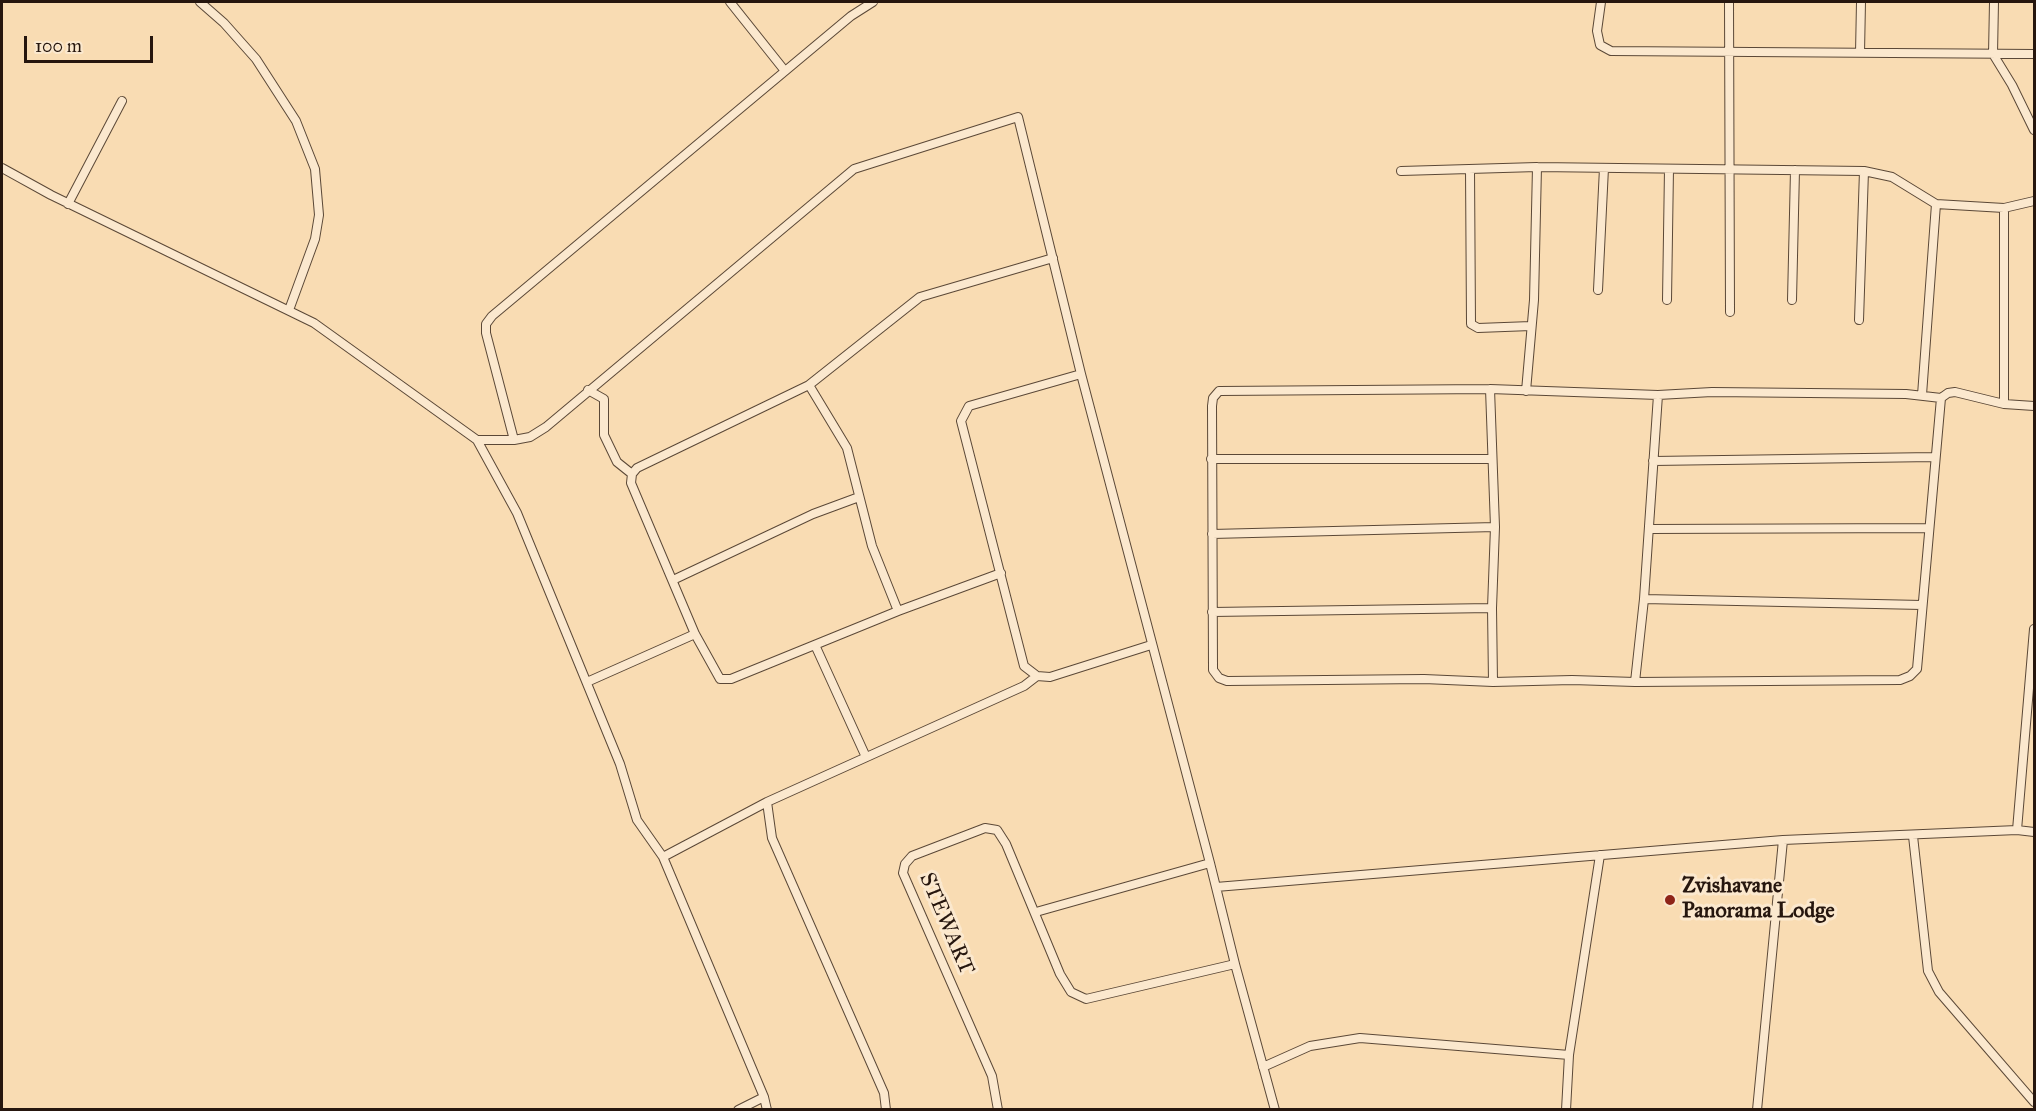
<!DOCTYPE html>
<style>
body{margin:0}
#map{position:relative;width:2036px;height:1111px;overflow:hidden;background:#f9dcb3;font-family:"IM FELL Great Primer",serif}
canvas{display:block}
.frame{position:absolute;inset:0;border:3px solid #26160e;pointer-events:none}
.scale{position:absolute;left:24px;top:36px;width:129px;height:27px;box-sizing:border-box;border:3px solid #26160e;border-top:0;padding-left:8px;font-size:18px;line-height:21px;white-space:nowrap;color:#26160e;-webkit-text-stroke:4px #fbe8ce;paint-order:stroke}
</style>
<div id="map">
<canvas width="2036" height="1111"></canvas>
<div class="frame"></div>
<div class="scale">100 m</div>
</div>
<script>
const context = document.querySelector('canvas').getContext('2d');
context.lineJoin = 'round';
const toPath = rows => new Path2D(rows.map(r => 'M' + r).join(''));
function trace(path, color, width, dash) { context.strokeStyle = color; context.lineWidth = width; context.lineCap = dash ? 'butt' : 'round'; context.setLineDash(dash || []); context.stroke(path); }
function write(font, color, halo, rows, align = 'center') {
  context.font = font + ' "IM FELL Great Primer",serif'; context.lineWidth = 6; context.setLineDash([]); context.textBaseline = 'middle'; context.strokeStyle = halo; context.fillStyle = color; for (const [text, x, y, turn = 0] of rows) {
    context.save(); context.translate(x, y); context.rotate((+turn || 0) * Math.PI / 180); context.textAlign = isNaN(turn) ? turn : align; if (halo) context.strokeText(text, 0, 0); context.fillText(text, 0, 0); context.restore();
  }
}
const minor = toPath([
 [200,2,224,23,256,59,296,121,315,169,319,215,315,239,289,310],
 [730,2,785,71],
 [1601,2,1597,31,1600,45,1611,51,2034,54],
 [1729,2,1730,312],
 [1994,2,1993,54,2012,85,2034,130],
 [1860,53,1861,2],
 [2,168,51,195,314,323,477,440,514,440,530,437,546,427,854,169,1018,117,1081,374,1210,863,1235,964,1275,1110],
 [1470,169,1471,324,1478,328,1531,326],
 [1401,171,1537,167,1864,171,1892,177,1936,204,2004,208,2034,201],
 [68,204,122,101],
 [2004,208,2004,404],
 [1598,290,1604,168],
 [1667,300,1669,169],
 [1792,300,1795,170],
 [1859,320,1864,171],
 [1081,374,969,406,961,421,1024,666,1037,676,1050,677,1151,645],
 [809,385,637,468,632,474,631,483,695,634,720,679,731,679,898,611,1001,573],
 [1490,389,1495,527,1492,608,1493,682],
 [588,390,604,399,604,435,617,462,632,474],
 [1526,391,1534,300,1537,167],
 [1922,395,1936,204],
 [1941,398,1906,394,1712,392,1658,395,1490,389,1219,391,1213,398,1212,406,1213,670,1219,678,1227,681,1424,679,1493,682,1572,680,1635,682,1900,680,1910,676,1917,669,1941,398,1948,393,1955,392,2004,404,2034,406],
 [477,440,517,513,620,764,637,820,663,857,764,1097,767,1110],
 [514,440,486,333,486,324,492,316,851,16,873,2],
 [1211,459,1492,459],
 [1653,461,1934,457],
 [1649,529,1928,528],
 [1212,534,1495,527],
 [673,580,813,514,859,497],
 [1644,599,1922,605],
 [898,611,872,546,847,448,809,385,920,297,1053,258],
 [1212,612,1492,608],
 [815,645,866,757],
 [587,682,695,634],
 [1635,682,1644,599,1658,395],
 [767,802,772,838,884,1093,886,1110],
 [2017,830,2034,629],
 [1913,836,1928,971,1939,992,2034,1102],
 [663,857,767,802,1024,686,1037,676],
 [1216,887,1783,840,2017,830,2034,832],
 [1036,912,1210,863],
 [1569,1055,1600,855],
 [1263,1067,1310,1046,1360,1038,1569,1055,1566,1110],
 [738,1110,764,1097],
 [998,1110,992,1076,903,873,905,864,912,856,985,828,997,830,1006,844,1060,974,1071,992,1086,999,1235,964],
 [1757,1110,1783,840]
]);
trace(minor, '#5b4837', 10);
trace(minor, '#fbe8ce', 8);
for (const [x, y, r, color] of [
 [1670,900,6,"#8f2418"]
]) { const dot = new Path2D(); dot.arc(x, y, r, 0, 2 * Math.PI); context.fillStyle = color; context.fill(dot); trace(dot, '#fbe8ce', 2); }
write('bold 22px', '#26160e', '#fbe8ce', [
 ["Zvishavane",1682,887],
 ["Panorama Lodge",1682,912]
], 'left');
write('22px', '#26160e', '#fbe8ce', [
 ["STEWART",946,924,67]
]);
</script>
